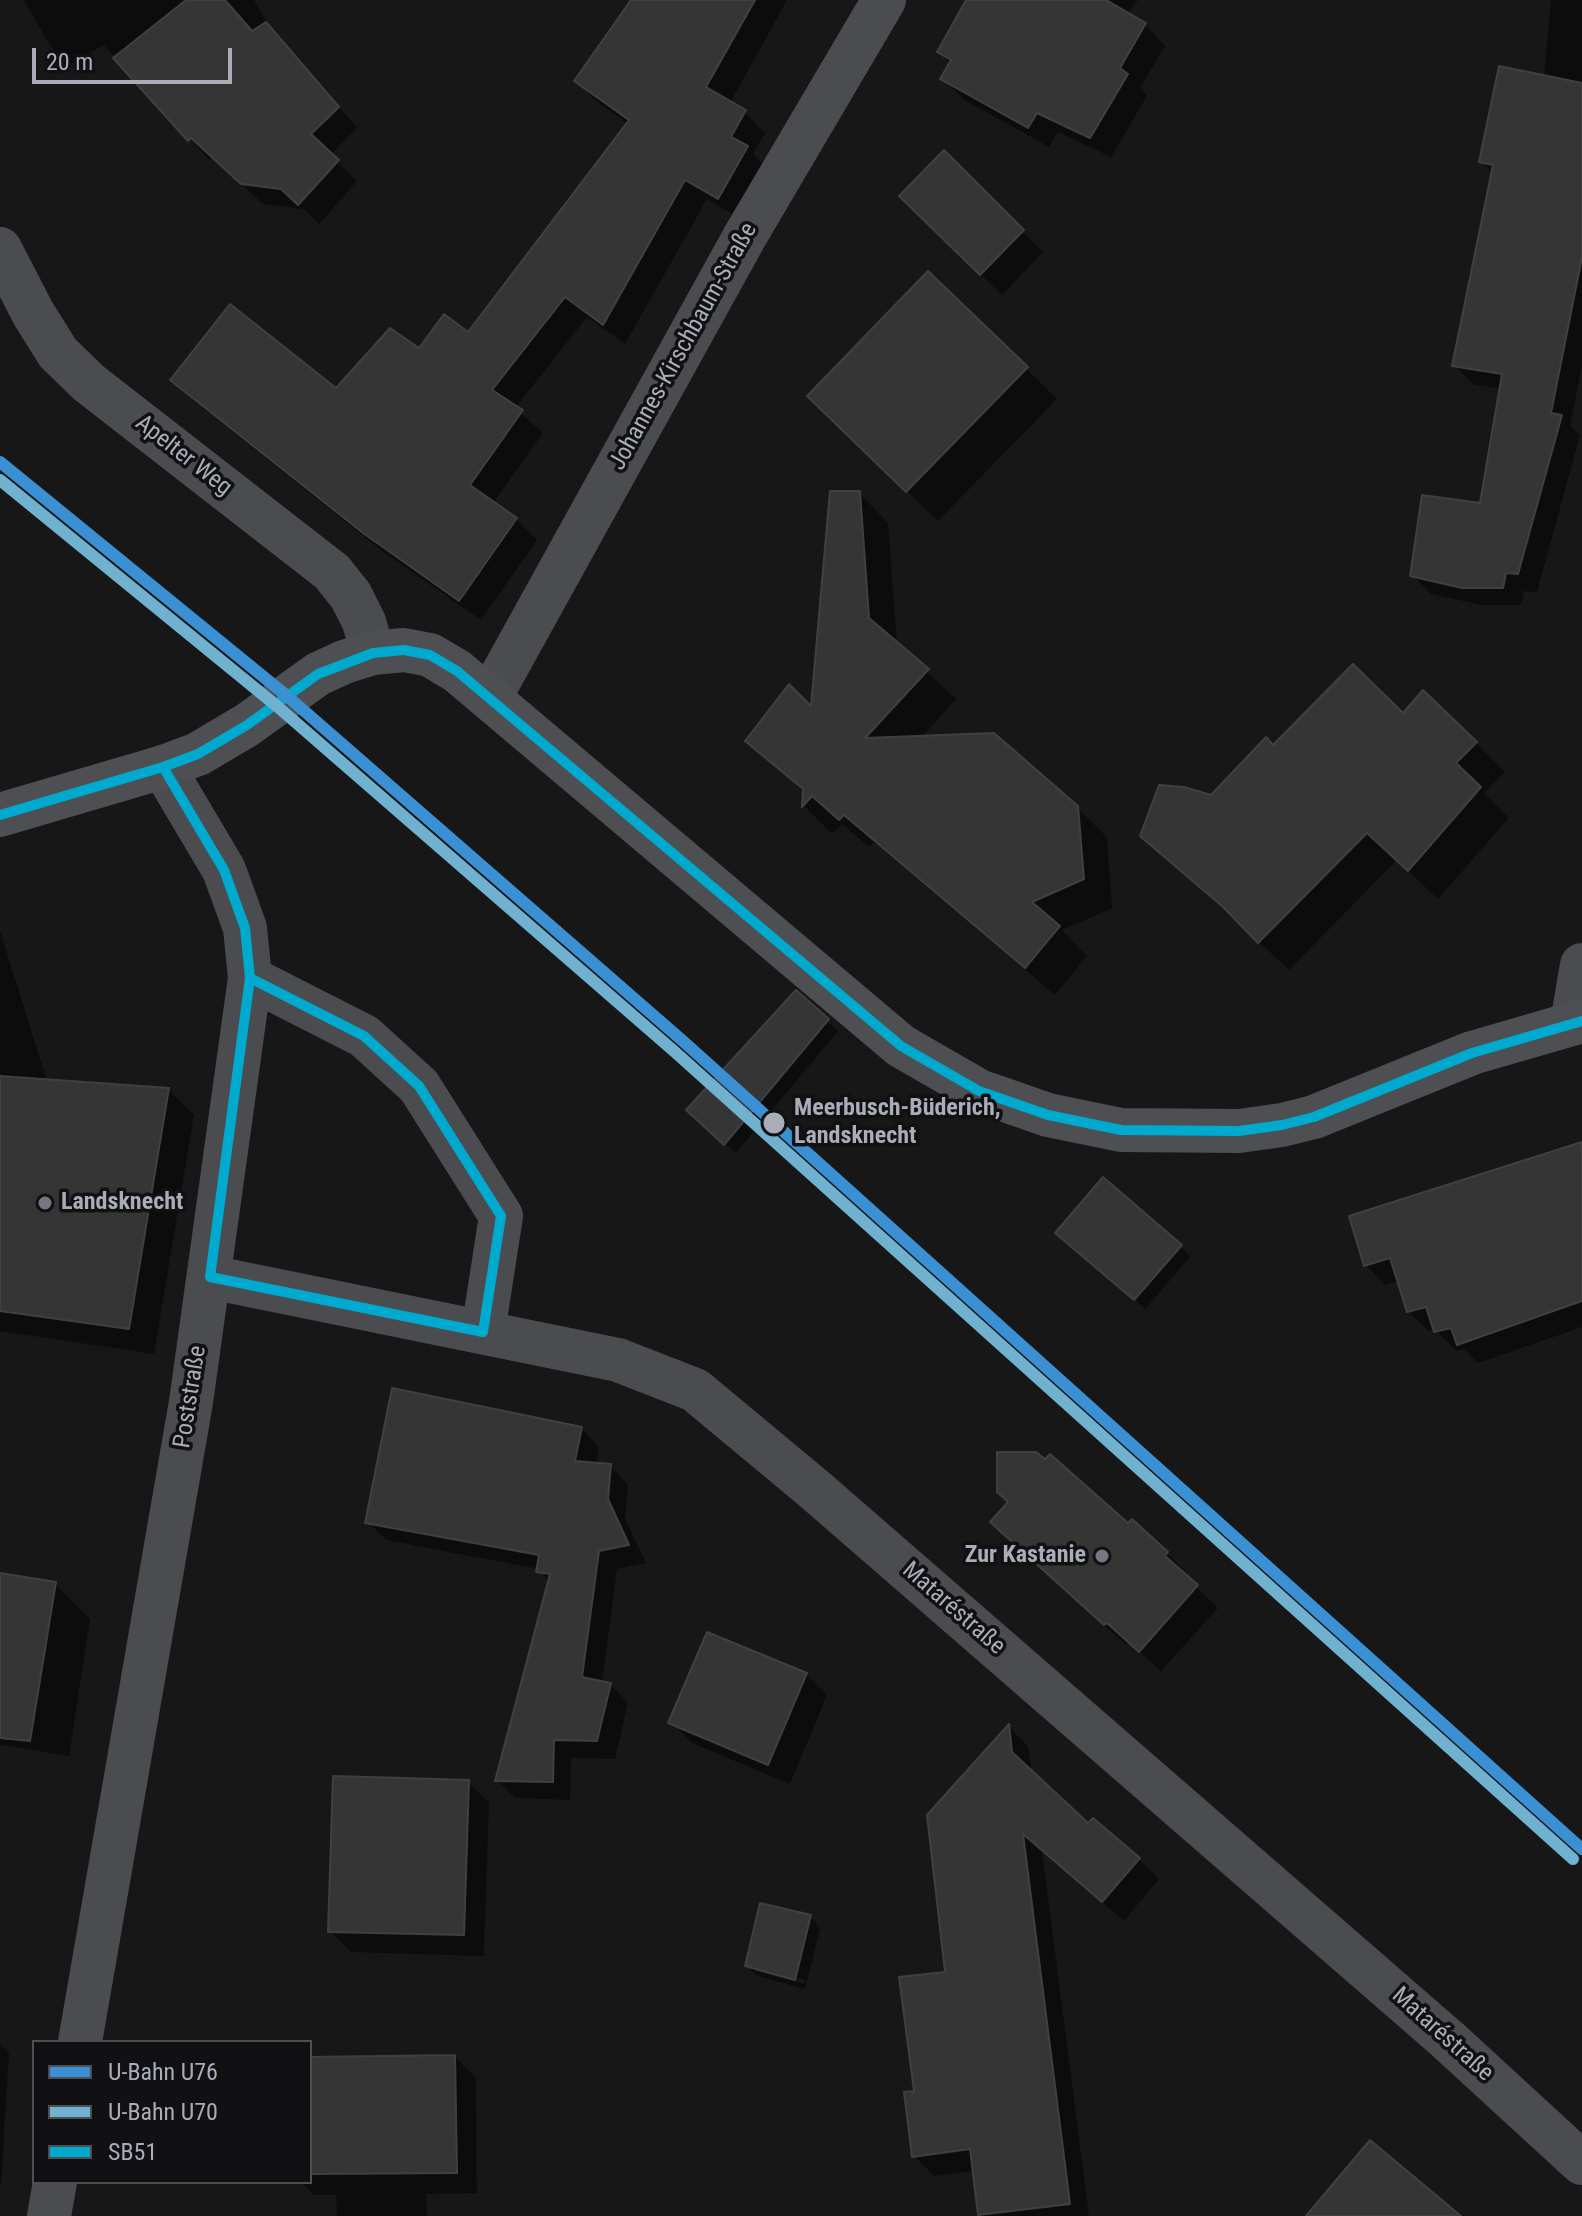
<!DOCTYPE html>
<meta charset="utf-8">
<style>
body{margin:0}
#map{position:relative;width:1582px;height:2216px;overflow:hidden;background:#171717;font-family:"Roboto Condensed",sans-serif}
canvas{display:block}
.legend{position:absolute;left:32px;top:2040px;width:280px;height:144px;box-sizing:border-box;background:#111113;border:2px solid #4d4f55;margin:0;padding:10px 14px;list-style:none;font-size:24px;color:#a8adb8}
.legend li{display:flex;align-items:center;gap:16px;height:40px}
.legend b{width:40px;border:2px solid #4d4f55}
.scale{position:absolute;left:32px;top:48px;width:200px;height:36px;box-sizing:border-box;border:4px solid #a8adb8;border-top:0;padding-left:10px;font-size:24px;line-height:28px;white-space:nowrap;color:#a8adb8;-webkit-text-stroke:6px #111113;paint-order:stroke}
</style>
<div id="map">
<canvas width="1582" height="2216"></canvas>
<ul class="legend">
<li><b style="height:10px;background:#3a90d3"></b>U-Bahn U76</li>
<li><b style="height:10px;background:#70b1d0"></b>U-Bahn U70</li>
<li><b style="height:10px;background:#00a9ce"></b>SB51</li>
</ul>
<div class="scale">20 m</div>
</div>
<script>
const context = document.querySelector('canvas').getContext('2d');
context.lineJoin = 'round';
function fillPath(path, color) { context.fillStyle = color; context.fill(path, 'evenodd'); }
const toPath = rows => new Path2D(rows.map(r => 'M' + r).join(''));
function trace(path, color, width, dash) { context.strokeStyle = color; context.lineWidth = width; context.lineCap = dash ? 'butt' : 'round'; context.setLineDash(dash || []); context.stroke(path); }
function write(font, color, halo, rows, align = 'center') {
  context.font = font + ' "Roboto Condensed",sans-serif'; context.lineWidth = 7; context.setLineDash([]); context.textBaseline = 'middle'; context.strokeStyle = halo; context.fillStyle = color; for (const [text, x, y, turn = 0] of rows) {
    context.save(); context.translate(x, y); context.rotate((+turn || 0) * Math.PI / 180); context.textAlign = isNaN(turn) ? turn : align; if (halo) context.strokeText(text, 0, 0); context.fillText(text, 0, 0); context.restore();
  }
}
fillPath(toPath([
 [24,0,254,0,268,24,357,128,330,155,357,181,319,224,304,209,263,204,213,157,209,160,104,45,69,65,49,44],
 [633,0,787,0,730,103,744,112,765,133,753,154,768,169,739,218,707,199,625,344,587,317,515,408,543,433,493,503,516,519,537,540,481,620,386,554,194,401,173,380,337,391,419,351,469,335,629,124,597,102,576,81],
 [968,0,1138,0,1127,15,1145,25,1165,46,1140,88,1147,96,1111,157,1058,132,1049,147,963,99,943,79,951,64,939,52],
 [1551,0,1582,0,1582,366,1570,426,1580,435,1537,592,1524,591,1521,605,1482,605,1431,594,1412,575,1482,506,1501,389,1473,384,1454,365,1494,174,1481,161,1544,77],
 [944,153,1043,252,1002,295,901,196],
 [1026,368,1057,399,938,521,840,426],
 [859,493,888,523,897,644,956,699,921,738,1077,808,1107,837,1112,908,1062,930,1087,956,1055,995,874,842,869,847,842,824,832,834,804,806,805,793,747,740,813,710],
 [1404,716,1476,743,1505,772,1484,793,1509,818,1438,899,1397,860,1289,970,1143,835,1212,797,1273,747],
 [0,931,47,1081,168,1089,194,1115,154,1354,0,1331],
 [796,993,838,1031,736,1153,699,1121],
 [1582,1144,1582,1327,1478,1363,1464,1349,1456,1351,1435,1329,1428,1331,1409,1311,1399,1281,1385,1285,1366,1265],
 [1068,1243,1180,1246,1190,1257,1145,1309],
 [581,1428,599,1447,596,1465,610,1466,628,1485,625,1519,646,1563,617,1569,602,1683,610,1684,628,1703,615,1759,571,1758,570,1800,515,1798,497,1780,550,1583,539,1569,386,1540,368,1522],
 [1128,1526,1167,1553,1188,1574,1186,1577,1218,1608,1161,1671,1130,1643,1126,1645,1014,1543],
 [0,1575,55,1584,90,1619,69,1756,0,1745],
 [806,1674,827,1695,790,1784,692,1743,671,1722],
 [1009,1727,1028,1746,1032,1773,1089,1826,1138,1859,1159,1879,1124,1921,1042,1851,1089,2216,983,2216,975,2171,934,2176,914,2156,916,2092],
 [468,1782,489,1803,484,1956,351,1952,330,1931],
 [810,1917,820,1928,805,1989,757,1976,747,1966],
 [756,1967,805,1980,804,1984,756,1971],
 [0,2044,9,2053,1,2185,0,2185],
 [455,2057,476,2078,477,2193,426,2194,427,2216,337,2216,336,2195,314,2195,301,2182,310,2182,310,2059]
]), '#0007');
const building = toPath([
 [186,0,225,0,252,31,266,22,339,107,311,134,339,160,298,205,281,189,241,184,191,138,188,141,113,58,186,0],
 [631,0,755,0,706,87,746,110,731,137,748,146,718,199,685,180,603,325,565,297,492,390,523,410,470,485,517,518,459,601,363,533,170,380,230,304,336,388,390,328,419,348,444,314,468,332,629,120,574,81,631,0],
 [966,0,1106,0,1146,23,1120,68,1128,74,1090,138,1037,113,1028,128,940,79,951,60,937,52,966,0],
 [1499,66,1582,83,1582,257,1551,413,1562,415,1518,574,1506,573,1503,588,1462,588,1410,576,1422,495,1480,503,1502,374,1452,366,1493,165,1479,162,1499,66],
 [944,150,1024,230,980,275,899,196,944,150],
 [928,271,1028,367,906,492,807,396,928,271],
 [830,491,860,491,869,618,929,669,865,738,994,733,1078,806,1084,879,1032,902,1060,926,1025,968,844,815,839,820,812,796,802,807,803,789,745,741,789,684,811,706,830,491],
 [1353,664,1403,713,1423,690,1477,742,1456,763,1481,787,1408,871,1367,833,1258,943,1223,907,1140,836,1159,785,1184,787,1211,795,1266,737,1273,745,1353,664],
 [796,990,829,1019,724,1145,686,1110,796,990],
 [0,1076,169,1088,129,1329,0,1311,0,1076],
 [1582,1142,1582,1301,1457,1345,1451,1328,1434,1332,1426,1307,1407,1312,1390,1258,1364,1266,1349,1216,1582,1142],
 [1103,1177,1182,1245,1134,1300,1055,1233,1103,1177],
 [392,1388,582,1427,575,1461,611,1464,608,1499,629,1545,599,1551,582,1677,611,1683,597,1741,554,1740,553,1782,495,1781,550,1574,536,1572,539,1555,365,1523,392,1388],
 [997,1452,1036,1452,1045,1459,1050,1454,1128,1523,1132,1519,1168,1552,1165,1556,1198,1585,1139,1652,1107,1623,1104,1625,990,1522,1008,1502,997,1492,997,1452],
 [0,1573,56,1582,30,1741,0,1738,0,1573],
 [707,1632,807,1673,768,1765,668,1723,707,1632],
 [1009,1724,1012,1752,1088,1823,1093,1818,1140,1858,1102,1902,1023,1834,1070,2204,978,2215,970,2149,912,2157,904,2092,914,2091,899,1977,945,1972,927,1815,1009,1724],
 [333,1776,469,1780,464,1935,328,1932,333,1776],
 [760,1903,811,1915,795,1980,745,1966,760,1903],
 [455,2055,457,2173,310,2174,310,2057,455,2055],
 [1370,2140,1461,2216,1306,2216,1370,2140]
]);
fillPath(building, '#353536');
trace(building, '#3f4043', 2);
trace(toPath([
 [0,249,33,313,58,353,89,383,332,572,351,596,364,622,373,653],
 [490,697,745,236,884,0],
 [250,978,364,1036,419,1086,501,1216,483,1332],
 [1572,1023,1582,965],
 [210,1277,618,1360,695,1390,814,1489,1448,2040,1582,2163],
 [80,2042,191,1402,250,978,245,928,224,870,163,767],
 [49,2216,55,2182]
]), '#4b4c50', 44);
trace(toPath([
 [0,815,163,767,198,754,247,725,318,674,344,662,373,653,404,650,430,655,457,671,901,1046,979,1091,1048,1115,1121,1130,1239,1131,1282,1125,1314,1117,1472,1053,1582,1021]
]), '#4d4f52', 44);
trace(toPath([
 [163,767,224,870,245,928,250,978,210,1277],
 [0,815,163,767,198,754,247,725,318,674,373,653,404,650,430,655,457,671,901,1046,979,1091,1048,1115,1121,1130,1239,1131,1282,1125,1314,1117,1472,1053,1582,1021],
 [250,978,364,1036,419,1086,501,1216,483,1332],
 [210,1277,483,1332]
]), '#00a9ce', 10);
trace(toPath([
 [0,462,287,696,684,1042,1582,1849]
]), '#3a90d3', 12);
trace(toPath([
 [0,480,278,707,675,1052,1573,1859]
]), '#70b1d0', 12);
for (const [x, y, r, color] of [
 [774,1123,12,"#a8adb8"],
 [45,1203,8,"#757880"],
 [1102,1556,8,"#757880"]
]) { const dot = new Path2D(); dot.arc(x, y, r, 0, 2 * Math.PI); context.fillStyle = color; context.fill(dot); trace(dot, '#111113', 3); }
write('24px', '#a8adb8', '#111113', [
 ["Johannes-Kirschbaum-Straße",684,347,-61],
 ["Apelter Weg",183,456,38],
 ["Poststraße",191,1397,-81],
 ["Mataréstraße",953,1609,41],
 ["Mataréstraße",1442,2035,42]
]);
write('bold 24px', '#a8adb8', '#111113', [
 ["Meerbusch-Büderich,",794,1109],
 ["Landsknecht",794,1137]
], 'left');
write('bold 24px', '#a8adb8', '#111113', [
 ["Landsknecht",61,1203],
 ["Zur Kastanie",1086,1556,"right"]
], 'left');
</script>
